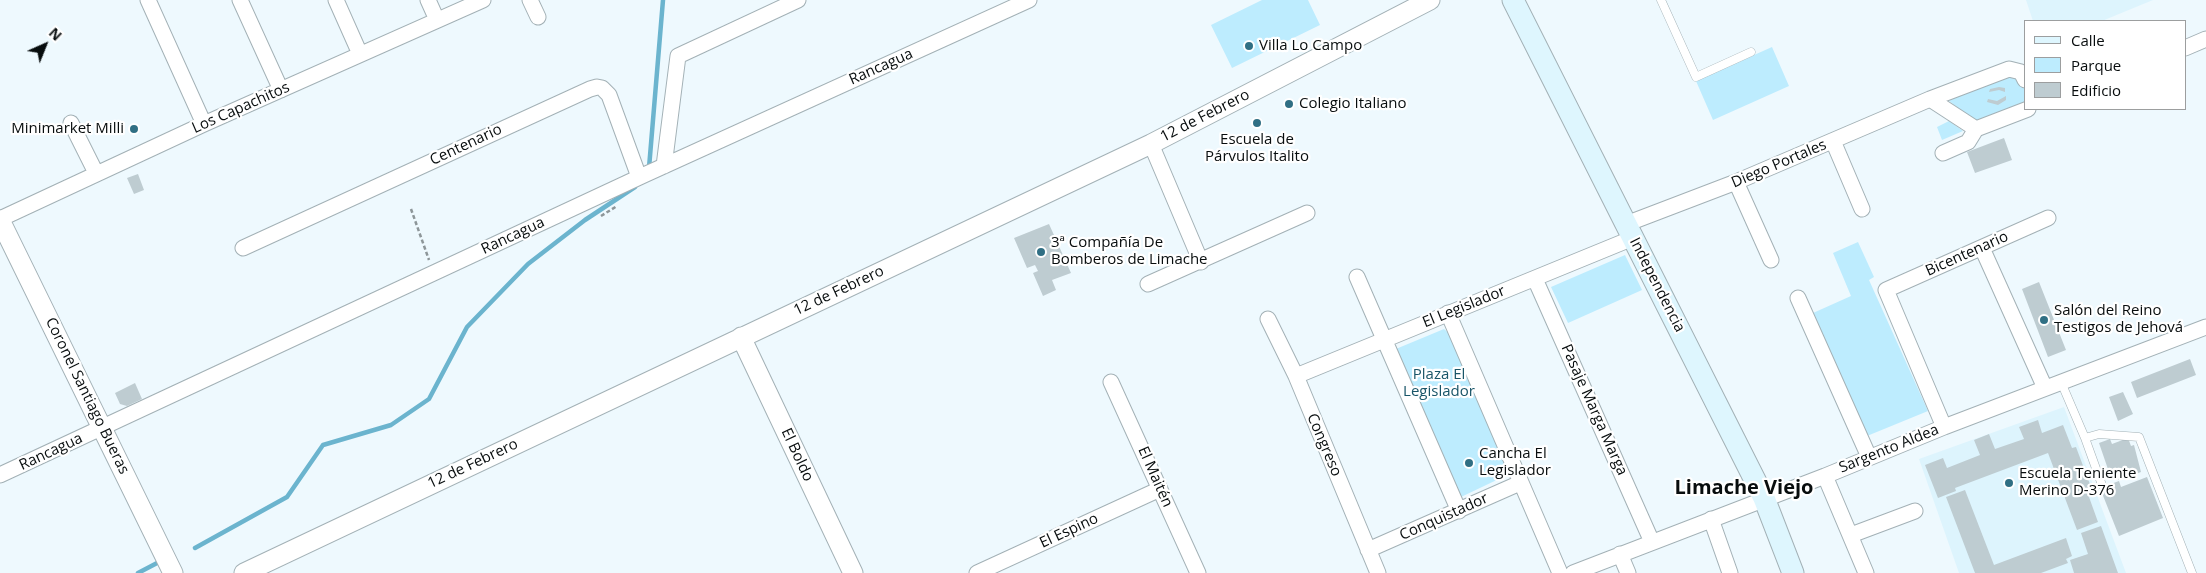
<!DOCTYPE html>
<meta charset="utf-8">
<style>
body{margin:0}
#map{position:relative;width:2206px;height:573px;overflow:hidden;background:#eef9fe;font-family:"Open Sans",sans-serif}
canvas{display:block}
.legend{position:absolute;left:2024px;top:20px;width:162px;height:90px;box-sizing:border-box;background:#fff;border:1px solid #9c9e9f;margin:0;padding:6px 9px;list-style:none;font-size:15px;color:#080d0e}
.legend li{display:flex;align-items:center;gap:10px;height:25px}
.legend b{width:25px;border:1px solid #9c9e9f}
.north{position:absolute;left:20px;top:20px;width:50px;height:50px;-webkit-text-stroke:4px #fff;paint-order:stroke;rotate:44deg;font-size:14px;font-weight:700;line-height:20px;text-align:center;color:#080d0e}
.north::after{content:'';display:block;margin:auto;width:18px;height:22px;background:#080d0e;clip-path:polygon(50% 0,100% 100%,50% 72%,0 100%)}
</style>
<div id="map">
<canvas width="2206" height="573"></canvas>
<ul class="legend">
<li><b style="height:6px;background:#def6fe"></b>Calle</li>
<li><b style="height:14px;background:#bdecfe"></b>Parque</li>
<li><b style="height:14px;background:#beccd1"></b>Edificio</li>
</ul>
<div class="north">N</div>
</div>
<script>
const context = document.querySelector('canvas').getContext('2d');
context.lineJoin = 'round';
function fillPath(path, color) { context.fillStyle = color; context.fill(path, 'evenodd'); }
const toPath = rows => new Path2D(rows.map(r => 'M' + r).join(''));
function trace(path, color, width, dash) { context.strokeStyle = color; context.lineWidth = width; context.lineCap = dash ? 'butt' : 'round'; context.setLineDash(dash || []); context.stroke(path); }
function write(font, color, halo, rows, align = 'center') {
  context.font = font + ' "Open Sans",sans-serif'; context.lineWidth = 4.5; context.setLineDash([]); context.textBaseline = 'middle'; context.strokeStyle = halo; context.fillStyle = color; for (const [text, x, y, turn = 0] of rows) {
    context.save(); context.translate(x, y); context.rotate((+turn || 0) * Math.PI / 180); context.textAlign = isNaN(turn) ? turn : align; if (halo) context.strokeText(text, 0, 0); context.fillText(text, 0, 0); context.restore();
  }
}
fillPath(toPath([
 [2026,0,2153,0,2102,21,2033,21],
 [2064,407,2126,573,1959,573,1919,459]
]), '#ddf4fd');
fillPath(toPath([
 [1262,0,1308,0,1320,25,1232,68,1211,25],
 [1772,47,1789,86,1713,120,1696,81],
 [2010,72,2019,74,2025,89,2025,104,1977,122,1949,101,1954,96],
 [1949,121,1963,131,1942,140,1937,127],
 [1858,242,1874,277,1869,280,1928,411,1867,436,1813,313,1851,296,1833,253],
 [1625,255,1642,290,1568,323,1551,287],
 [1444,329,1451,335,1510,468,1503,477,1461,497,1391,351]
]), '#bdecfe');
trace(toPath([
 [649,168,663,0],
 [195,548,287,497,323,445,391,425,429,399,467,327,528,264,585,220,635,187],
 [138,573,159,562]
]), '#6bb4ce', 4.5);
fillPath(toPath([
 [1999,87,2005,88,2005,92,1999,90,1989,92,1990,89],
 [2006,96,2006,100,1998,105,1987,102,1988,99,1997,101],
 [2004,138,2012,160,1975,173,1967,152],
 [138,174,144,190,134,194,127,178],
 [1049,224,1071,273,1052,280,1056,290,1043,296,1033,273,1038,271,1035,265,1027,268,1014,238],
 [2039,282,2066,350,2048,357,2022,289],
 [2190,359,2196,375,2137,398,2131,382],
 [135,383,142,399,127,406,120,404,115,393],
 [2123,392,2133,414,2118,421,2109,397],
 [2038,420,2042,433,2063,425,2072,448,2076,447,2094,495,2089,497,2098,522,2077,530,2048,453,1955,488,1956,491,1938,498,1925,465,1943,458,1947,468,1980,455,1974,440,1989,434,1995,449,2024,439,2019,427],
 [2128,438,2131,446,2134,445,2141,472,2118,480,2116,473,2110,475,2099,443,2110,439,2112,444],
 [2147,477,2163,518,2119,536,2100,488,2119,481,2121,487],
 [1965,490,1994,565,2066,538,2072,556,2066,559,2068,563,2041,573,1975,573,1946,497],
 [2101,526,2118,573,2074,573,2070,560,2088,554,2081,533]
]), '#beccd1');
const service = toPath([
 [1661,0,1696,77,1751,52],
 [2061,382,2085,438,2099,434,2139,437,2192,573],
 [2085,438,2102,485]
]);
const minor = toPath([
 [148,0,204,124],
 [240,0,281,90],
 [336,0,360,54],
 [428,0,437,20],
 [530,0,538,17],
 [2185,48,2206,39],
 [1930,99,1976,129,2028,109],
 [71,123,96,173],
 [1833,141,1862,209],
 [1151,144,1201,262],
 [1943,153,1968,142,1976,129],
 [664,166,678,56,798,0],
 [1736,182,1771,260],
 [0,219,204,124,483,0],
 [1626,224,1736,182,1930,99,2009,69,2021,72,2025,80],
 [243,248,590,89,597,87,602,88,609,95,639,177],
 [1982,248,2045,388],
 [1357,277,1459,511],
 [1535,279,1652,542],
 [1148,284,1307,213],
 [1798,298,1869,457],
 [1448,313,1560,573],
 [1268,319,1296,376,1378,573],
 [1296,376,1633,238],
 [1111,382,1198,573],
 [1944,427,1886,290,2048,218],
 [0,475,644,175,1029,0],
 [1825,476,1866,573],
 [1711,519,1730,573],
 [1851,535,1915,511],
 [1368,550,1520,483],
 [1620,554,1628,573],
 [977,573,1160,489],
 [1573,573,1825,476,1944,427,2206,327]
]);
const tertiary = toPath([
 [0,220,173,573],
 [741,337,853,573],
 [244,573,1151,144,1430,0]
]);
const secondary = toPath([
 [1513,0,1764,498,1793,573]
]);
trace(service, '#a3b1b6', 9);
trace(minor, '#a3b1b6', 17);
trace(tertiary, '#a3b1b6', 21);
trace(secondary, '#a3b1b6', 23);
trace(toPath([
 [411,209,429,260],
 [601,216,617,206]
]), '#8d9699', 2.5, [4, 2.5]);
trace(service, '#fff', 8);
trace(minor, '#fff', 15);
trace(tertiary, '#fff', 19);
trace(secondary, '#def6fe', 21);
for (const [x, y, r, color] of [
 [1249,46,5,"#306f84"],
 [1289,104,5,"#306f84"],
 [1257,123,5,"#306f84"],
 [134,129,5,"#306f84"],
 [1041,252,5,"#306f84"],
 [2044,320,5,"#306f84"],
 [1469,463,5,"#306f84"],
 [2009,483,5,"#306f84"]
]) { const dot = new Path2D(); dot.arc(x, y, r, 0, 2 * Math.PI); context.fillStyle = color; context.fill(dot); trace(dot, '#fff', 2); }
write('15px', '#080d0e', '#fff', [
 ["Villa Lo Campo",1259,46],
 ["Colegio Italiano",1299,104],
 ["Minimarket Milli",124,129,"right"],
 ["Escuela de",1257,140,"center"],
 ["Párvulos Italito",1257,157,"center"],
 ["3ª Compañía De",1051,243],
 ["Bomberos de Limache",1051,260],
 ["Salón del Reino",2054,311],
 ["Testigos de Jehová",2054,328],
 ["Cancha El",1479,454],
 ["Legislador",1479,471],
 ["Escuela Teniente",2019,474],
 ["Merino D-376",2019,491]
], 'left');
write('15px', '#080d0e', '#fff', [
 ["Rancagua",881,67,-24],
 ["Los Capachitos",241,108,-24],
 ["12 de Febrero",1205,116,-27],
 ["Centenario",466,145,-25],
 ["Diego Portales",1779,164,-23],
 ["Rancagua",513,236,-25],
 ["Bicentenario",1967,254,-24],
 ["Independencia",1657,285,63],
 ["12 de Febrero",839,291,-25],
 ["El Legislador",1464,307,-22],
 ["Coronel Santiago Bueras",87,396,64],
 ["Pasaje Marga Marga",1594,410,66],
 ["Congreso",1324,445,67],
 ["Sargento Aldea",1889,449,-22],
 ["Rancagua",51,452,-25],
 ["El Boldo",797,455,65],
 ["12 de Febrero",473,464,-25],
 ["El Maitén",1155,477,66],
 ["Conquistador",1444,517,-24],
 ["El Espino",1069,531,-25]
]);
write('15px', '#195568', '#fff', [
 ["Plaza El",1439,375],
 ["Legislador",1439,392]
]);
write('bold 20px', '#080d0e', '#fff', [
 ["Limache Viejo",1744,488]
]);
</script>
